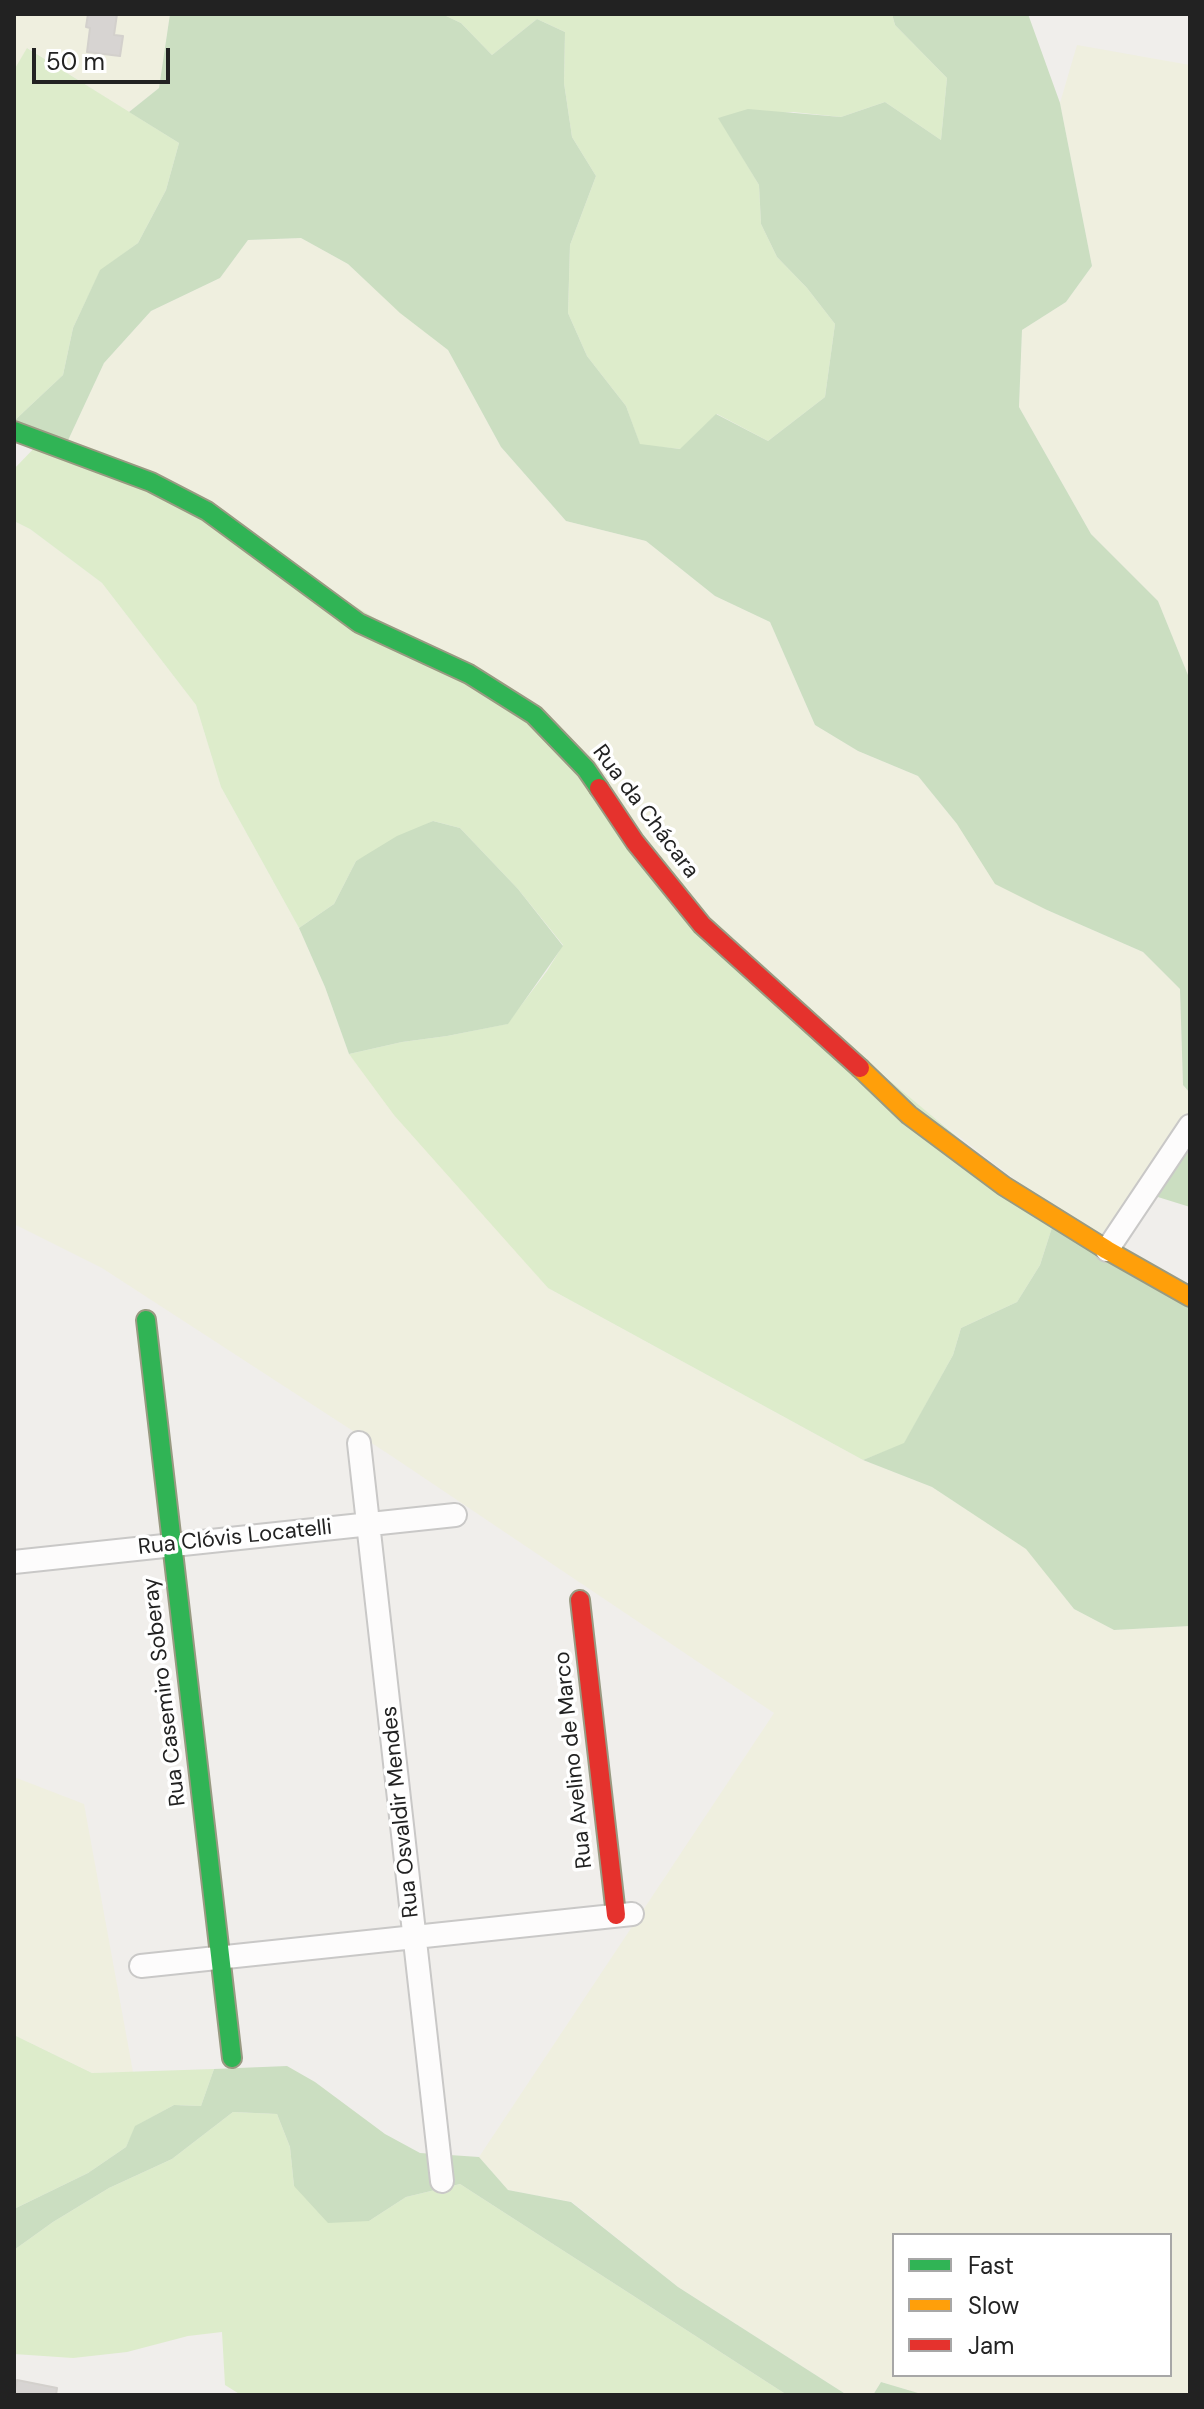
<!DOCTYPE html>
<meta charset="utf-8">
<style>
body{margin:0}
#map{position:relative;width:1204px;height:2409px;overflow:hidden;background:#f0eeeb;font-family:"DM Sans",sans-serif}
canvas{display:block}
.frame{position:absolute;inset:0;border:16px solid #222;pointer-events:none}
.legend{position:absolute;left:892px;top:2233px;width:280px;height:144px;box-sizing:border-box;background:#fff;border:2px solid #a7a7a7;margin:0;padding:10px 14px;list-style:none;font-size:24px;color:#222}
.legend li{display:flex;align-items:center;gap:16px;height:40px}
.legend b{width:40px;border:2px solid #a7a7a7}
.scale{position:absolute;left:32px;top:48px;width:138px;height:36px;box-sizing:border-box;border:4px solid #222;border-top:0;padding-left:10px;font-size:24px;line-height:28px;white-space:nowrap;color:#222;-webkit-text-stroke:6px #fff;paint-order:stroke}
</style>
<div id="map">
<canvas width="1204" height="2409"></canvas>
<div class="frame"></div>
<ul class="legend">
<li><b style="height:10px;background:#30b455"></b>Fast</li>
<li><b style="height:10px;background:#ff9f0a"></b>Slow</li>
<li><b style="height:10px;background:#e5322d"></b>Jam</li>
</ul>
<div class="scale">50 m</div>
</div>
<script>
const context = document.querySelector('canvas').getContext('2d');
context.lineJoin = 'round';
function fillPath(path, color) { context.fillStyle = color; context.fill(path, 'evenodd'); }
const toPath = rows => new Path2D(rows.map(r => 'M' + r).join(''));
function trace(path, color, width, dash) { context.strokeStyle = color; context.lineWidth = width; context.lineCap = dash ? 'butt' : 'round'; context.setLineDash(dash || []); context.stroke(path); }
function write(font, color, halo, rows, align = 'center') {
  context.font = font + ' "DM Sans",sans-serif'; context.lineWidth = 7; context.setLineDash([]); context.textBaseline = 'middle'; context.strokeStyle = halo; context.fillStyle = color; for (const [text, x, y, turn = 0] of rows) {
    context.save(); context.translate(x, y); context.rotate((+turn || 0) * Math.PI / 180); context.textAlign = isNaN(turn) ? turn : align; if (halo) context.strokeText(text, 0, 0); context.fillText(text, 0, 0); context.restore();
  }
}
fillPath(toPath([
 [14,14,170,14,159,88,129,112,28,48,14,70],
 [1077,45,1190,65,1190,680,1158,601,1091,534,1019,407,1022,330,1066,302,1092,266,1060,103],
 [301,238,348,264,400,312,448,350,501,447,566,521,646,541,715,596,770,622,815,725,858,751,918,776,957,824,1047,910,1143,952,1180,989,1183,1085,1190,1093,1190,1126,1107,1250,64,449,104,363,151,311,220,278,248,240],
 [14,521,30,529,102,583,196,705,221,787,299,928,325,987,349,1054,548,1288,863,1460,932,1487,1027,1549,1074,1609,1114,1630,1190,1626,1190,2395,924,2395,881,2382,873,2395,847,2395,678,2287,572,2202,508,2190,479,2157,774,1713,390,1455,102,1268,14,1224],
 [894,2235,1170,2235,1170,2375,894,2375],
 [14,1777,84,1804,133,2072,92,2073,14,2035]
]), '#efefdf');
fillPath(toPath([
 [442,14,892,14,895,25,947,78,941,140,885,102,841,117,793,112,719,118,759,185,761,224,777,257,807,288,835,324,825,397,768,441,717,414,681,449,640,445,626,406,587,356,568,313,570,245,596,176,572,137,564,83,565,32,537,19,492,55,461,23],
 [27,48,179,143,166,190,138,243,100,271,73,328,63,375,14,421,14,70],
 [41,441,151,482,534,715,702,925,1055,1218,1040,1265,1017,1302,961,1328,953,1355,904,1444,863,1460,548,1288,394,1115,349,1054,402,1042,447,1036,507,1024,547,971,563,945,518,889,460,828,433,821,356,861,334,904,299,928,221,787,196,705,102,583,30,529,14,521,14,469],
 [14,2035,92,2073,214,2069,201,2106,174,2105,136,2126,126,2147,88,2173,14,2209],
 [233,2112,277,2114,290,2147,294,2186,369,2221,406,2197,460,2184,787,2395,241,2395,225,2385,222,2332,188,2336,127,2352,73,2358,14,2354,14,2250,53,2222,109,2188,172,2159]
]), '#ddeccb');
fillPath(toPath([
 [170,14,442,14,461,23,492,55,537,19,565,32,564,83,572,137,596,176,570,245,568,313,587,356,626,406,640,444,680,449,716,414,768,441,825,397,835,324,807,288,777,257,761,224,759,185,718,118,748,109,841,117,885,102,941,140,947,78,895,25,892,14,1028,14,1060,103,1092,266,1066,302,1022,330,1019,407,1091,534,1158,601,1190,680,1190,1093,1183,1085,1180,989,1143,952,1047,910,995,884,957,824,918,776,858,751,815,725,770,622,715,596,646,541,566,521,501,447,448,350,400,313,348,264,301,238,248,240,220,278,151,311,104,363,64,449,14,421,63,375,73,328,100,270,138,243,166,190,179,143,129,112,159,88],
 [433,821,460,828,518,889,563,946,508,1024,447,1036,402,1042,349,1054,325,987,299,928,334,904,356,861,397,836],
 [1190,1126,1190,1207,1145,1193],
 [1055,1218,1190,1297,1190,1626,1114,1630,1074,1609,1026,1549,932,1487,863,1460,904,1443,953,1355,961,1328,1017,1302,1040,1265],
 [287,2066,315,2082,385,2134,420,2153,479,2157,508,2190,571,2202,678,2287,847,2395,787,2395,460,2184,406,2197,369,2221,328,2223,294,2186,290,2147,277,2114,233,2112,172,2159,109,2188,53,2222,14,2250,14,2209,88,2173,126,2147,135,2126,174,2105,201,2106,214,2069],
 [881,2382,918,2393,924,2395,873,2395]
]), '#cbdec1');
const building = toPath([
 [88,14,117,14,114,35,123,36,120,56,87,52,90,28,86,27,88,14],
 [17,2380,57,2388,56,2395,14,2395,17,2380]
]);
fillPath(building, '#d7d4d2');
trace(building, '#d3d0cc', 2);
const street = toPath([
 [1107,1250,1190,1126],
 [359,1443,442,2181],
 [14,1562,455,1515],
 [141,1966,632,1914]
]);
const fast = toPath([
 [14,431,151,482,207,511,359,623,469,674,534,715,586,769,599,788],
 [146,1320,232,2058]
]);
const slow = toPath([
 [860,1068,909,1115,1004,1186,1107,1250,1190,1297]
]);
const jam = toPath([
 [599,788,635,842,702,925,860,1068],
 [580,1600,616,1915]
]);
trace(street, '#c9c8c7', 26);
trace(fast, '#999a82', 22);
trace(slow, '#999a82', 22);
trace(jam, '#999a82', 22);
trace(street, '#fdfcfc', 22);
trace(fast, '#30b455', 18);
trace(slow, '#ff9f0a', 18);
trace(jam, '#e5322d', 18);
write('22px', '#222', '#fff', [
 ["Rua da Chácara",645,812,53],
 ["Rua Clóvis Locatelli",235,1538,-6],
 ["Rua Casemiro Soberay",165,1692,-97],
 ["Rua Avelino de Marco",574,1760,-96],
 ["Rua Osvaldir Mendes",401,1812,-96]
]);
</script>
